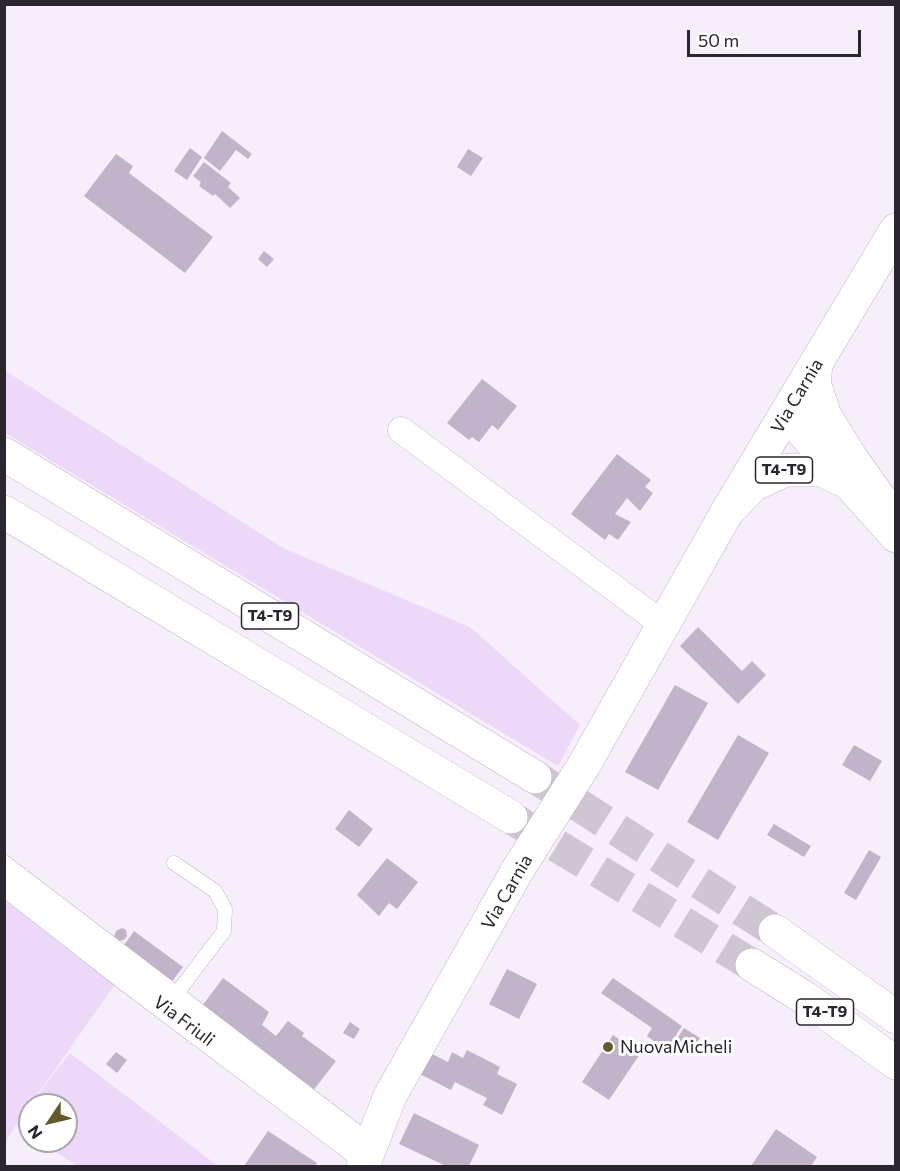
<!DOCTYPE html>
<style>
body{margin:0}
#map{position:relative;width:900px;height:1171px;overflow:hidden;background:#f7eefc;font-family:Commissioner,sans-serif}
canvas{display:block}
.frame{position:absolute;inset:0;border:6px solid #2b252e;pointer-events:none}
.north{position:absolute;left:18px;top:1093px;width:60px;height:60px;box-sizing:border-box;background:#fff;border:2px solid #aaa8ab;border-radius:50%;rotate:235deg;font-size:16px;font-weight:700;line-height:24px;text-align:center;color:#2b252e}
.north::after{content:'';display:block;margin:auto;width:21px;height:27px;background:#615b28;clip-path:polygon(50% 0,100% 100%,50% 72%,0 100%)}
.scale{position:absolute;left:687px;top:30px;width:174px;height:27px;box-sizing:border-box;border:3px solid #2b252e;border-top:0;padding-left:8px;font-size:18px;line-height:21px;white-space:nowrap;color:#2b252e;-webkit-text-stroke:4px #fff;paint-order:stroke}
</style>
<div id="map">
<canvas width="900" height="1171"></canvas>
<div class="frame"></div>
<div class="north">N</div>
<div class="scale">50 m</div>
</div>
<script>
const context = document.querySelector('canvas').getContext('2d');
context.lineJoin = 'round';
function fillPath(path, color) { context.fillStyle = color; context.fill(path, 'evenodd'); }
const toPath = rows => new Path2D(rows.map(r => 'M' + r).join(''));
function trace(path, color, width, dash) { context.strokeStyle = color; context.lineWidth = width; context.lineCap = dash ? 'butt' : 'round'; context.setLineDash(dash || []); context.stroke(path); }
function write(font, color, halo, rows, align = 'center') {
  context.font = font + ' Commissioner,sans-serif'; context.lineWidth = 6; context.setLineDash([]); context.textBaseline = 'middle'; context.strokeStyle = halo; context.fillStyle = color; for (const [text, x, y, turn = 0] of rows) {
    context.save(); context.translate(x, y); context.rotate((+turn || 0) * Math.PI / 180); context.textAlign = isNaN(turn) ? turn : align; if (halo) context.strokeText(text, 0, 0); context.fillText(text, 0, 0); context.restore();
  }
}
fillPath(toPath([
 [4,370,283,548,470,627,580,725,558,766,5,433],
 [5,891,119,979,32,1102,70,1053,218,1166,77,1166,40,1141,66,1141,66,1105,30,1105,30,1134,16,1125,5,1142]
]), '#eed8fa');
fillPath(toPath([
 [222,131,252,154,248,159,236,150,220,171,204,158],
 [190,148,202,157,187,180,174,171],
 [468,149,483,158,471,176,457,167],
 [116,154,133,166,129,173,213,237,185,273,84,196],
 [204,162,231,183,228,187,240,198,230,208,215,194,213,196,199,186,201,182,193,176],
 [264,251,274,259,267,267,258,259],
 [482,379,517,406,498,430,492,425,479,442,472,437,469,440,447,423],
 [617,454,651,480,645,487,653,493,640,511,627,498,615,514,631,522,618,540,609,534,605,540,571,514],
 [698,627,742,671,752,661,766,675,738,704,680,646],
 [675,685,708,703,658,790,625,772],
 [738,735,769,753,718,840,687,822],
 [854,745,882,761,870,781,842,765],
 [349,810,373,829,359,847,335,829],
 [774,824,811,846,804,857,767,835],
 [869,850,881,857,856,900,844,893],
 [387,858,418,882,397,909,389,903,379,916,357,895],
 [122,928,126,930,127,936,124,940,118,941,114,937,116,931],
 [134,931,183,967,170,984,122,948],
 [507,969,537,984,519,1019,489,1004],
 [223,978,269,1012,262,1025,276,1036,288,1021,304,1033,302,1036,336,1061,313,1091,202,1006],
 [613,978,682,1026,666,1050,647,1036,652,1028,601,993],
 [350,1022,360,1029,354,1039,343,1033],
 [684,1028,700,1038,691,1051,676,1040],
 [613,1035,640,1054,609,1100,582,1082],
 [424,1050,448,1062,452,1052,463,1058,467,1050,500,1067,497,1074,517,1084,502,1115,483,1105,487,1098,455,1082,451,1090,414,1071],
 [116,1052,127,1060,117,1073,106,1064],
 [414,1113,479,1145,469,1166,446,1166,399,1144],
 [776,1129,817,1157,811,1166,751,1166],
 [268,1131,317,1163,315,1166,244,1166]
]), '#c1b3c9');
trace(toPath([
 [535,777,775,931],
 [515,820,752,965]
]), '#cec6d3', 33, [33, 16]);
const lane = toPath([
 [4,862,179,995],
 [174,863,215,891,225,909,224,931,180,989,179,995,372,1143]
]);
const street = toPath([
 [401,430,664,625],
 [4,882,128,979,366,1158]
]);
const secondary = toPath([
 [584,765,727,512,896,230],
 [363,1166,390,1096,517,871]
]);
const highway = toPath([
 [816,364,814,383,823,410],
 [4,454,535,777],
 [4,512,511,817],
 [727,512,753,485,785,470,822,470,847,482],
 [896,521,851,458,817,403,806,396,794,401,796,417,803,432,896,536],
 [775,931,896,1017],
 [752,965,805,998,896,1063]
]);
trace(lane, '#c1b3c9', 15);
trace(street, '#c1b3c9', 27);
trace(secondary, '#c1b3c9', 34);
trace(highway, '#c1b3c9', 34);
trace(lane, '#fff', 14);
trace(street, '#fff', 26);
trace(secondary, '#fff', 33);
trace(highway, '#fff', 33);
const secondaryBridge = toPath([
 [517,871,584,765]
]);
trace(secondaryBridge, '#c1b3c9', 34, []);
trace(secondaryBridge, '#fff', 33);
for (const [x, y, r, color] of [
 [608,1047,6,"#615b28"]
]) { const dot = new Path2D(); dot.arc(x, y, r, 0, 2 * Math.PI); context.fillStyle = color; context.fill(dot); trace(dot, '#fff', 2); }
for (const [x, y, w] of [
 [784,470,57],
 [270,616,57],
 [825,1012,57]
]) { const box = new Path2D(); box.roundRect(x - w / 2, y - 13, w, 26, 4.5); context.fillStyle = '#fff'; context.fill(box); trace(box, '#2b252e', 1.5); }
write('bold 16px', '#2b252e', null, [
 ["T4-T9",784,470],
 ["T4-T9",270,616],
 ["T4-T9",825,1012]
]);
write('18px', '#2b252e', '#fff', [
 ["Via Carnia",797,396,-59],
 ["Via Carnia",507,892,-60],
 ["Via Friuli",184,1021,37]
]);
write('18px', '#2b252e', '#fff', [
 ["NuovaMicheli",620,1047]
], 'left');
</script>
